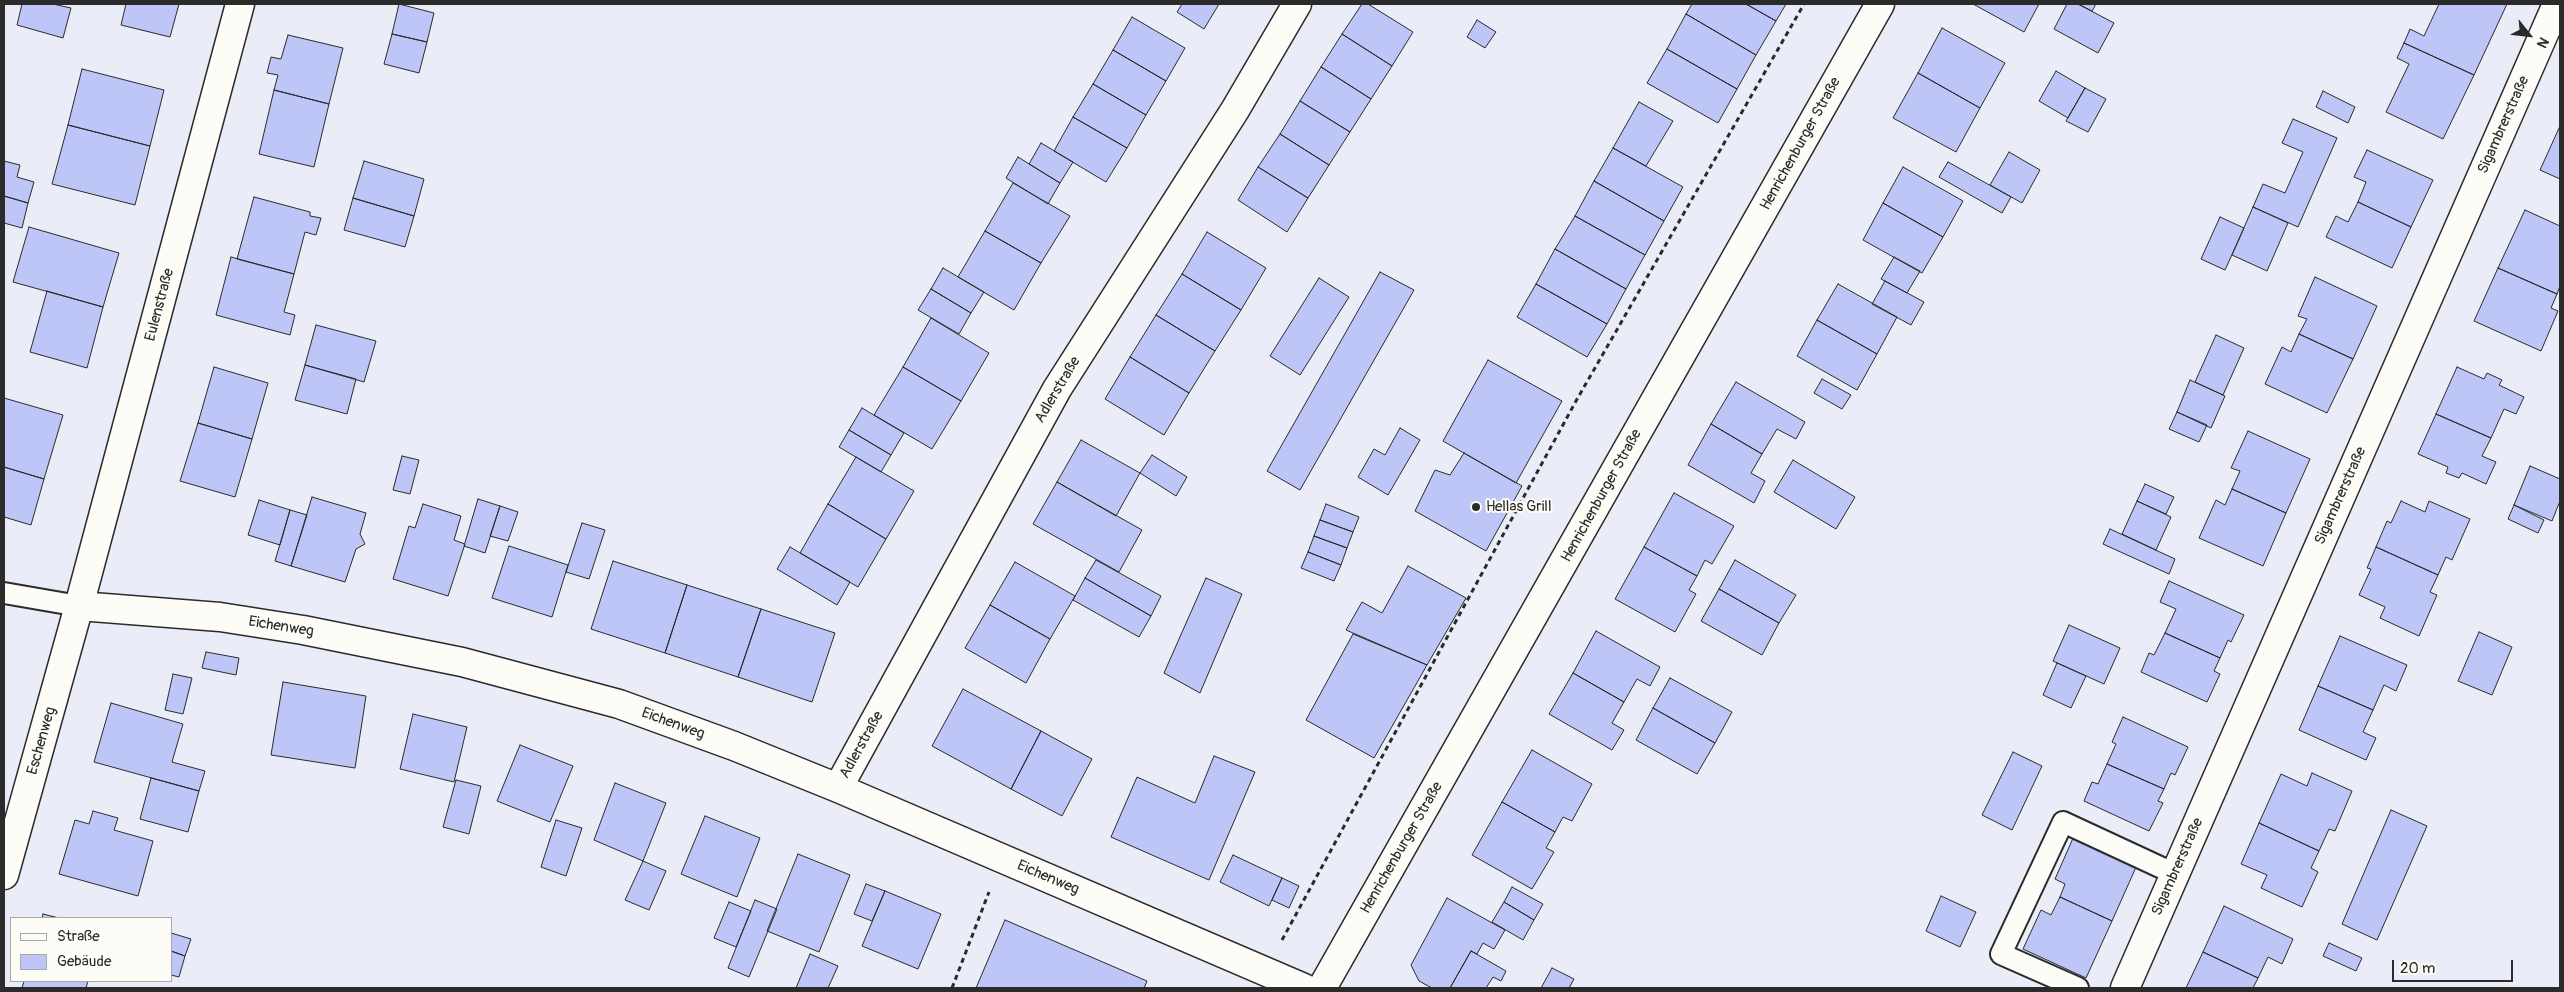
<!DOCTYPE html>
<meta charset="utf-8">
<style>
body{margin:0}
#map{position:relative;width:2564px;height:992px;overflow:hidden;background:#eaecf7;font-family:Pangolin,sans-serif}
canvas{display:block}
.frame{position:absolute;inset:0;border:5px solid #2b2b2b;pointer-events:none}
.legend{position:absolute;left:10px;top:917px;width:162px;height:65px;box-sizing:border-box;background:#fdfcf7;border:1px solid #a9a8a5;margin:0;padding:6px 9px;list-style:none;font-size:15px;color:#2b2b2b}
.legend li{display:flex;align-items:center;gap:10px;height:25px}
.legend b{width:25px;border:1px solid #a9a8a5}
.north{position:absolute;left:2504px;top:10px;width:50px;height:50px;-webkit-text-stroke:4px #fdfcf7;paint-order:stroke;rotate:119deg;font-size:14px;font-weight:700;line-height:20px;text-align:center;color:#2b2b2b}
.north::after{content:'';display:block;margin:auto;width:18px;height:22px;background:#2b2b2b;clip-path:polygon(50% 0,100% 100%,50% 72%,0 100%)}
.scale{position:absolute;left:2392px;top:960px;width:121px;height:22px;box-sizing:border-box;border:2px solid #2b2b2b;border-top:0;padding-left:6px;font-size:15px;line-height:18px;white-space:nowrap;color:#2b2b2b;-webkit-text-stroke:4px #fdfcf7;paint-order:stroke}
</style>
<div id="map">
<canvas width="2564" height="992"></canvas>
<div class="frame"></div>
<ul class="legend">
<li><b style="height:6px;background:#fdfcf7"></b>Straße</li>
<li><b style="height:14px;background:#bdc6f7"></b>Gebäude</li>
</ul>
<div class="north">N</div>
<div class="scale">20 m</div>
</div>
<script>
const context = document.querySelector('canvas').getContext('2d');
context.lineJoin = 'round';
function fillPath(path, color) { context.fillStyle = color; context.fill(path, 'evenodd'); }
const toPath = rows => new Path2D(rows.map(r => 'M' + r).join(''));
function trace(path, color, width, dash) { context.strokeStyle = color; context.lineWidth = width; context.lineCap = dash ? 'butt' : 'round'; context.setLineDash(dash || []); context.stroke(path); }
function write(font, color, halo, rows, align = 'center') {
  context.font = font + ' Pangolin,sans-serif'; context.lineWidth = 4; context.setLineDash([]); context.textBaseline = 'middle'; context.strokeStyle = halo; context.fillStyle = color; for (const [text, x, y, turn = 0] of rows) {
    context.save(); context.translate(x, y); context.rotate((+turn || 0) * Math.PI / 180); context.textAlign = isNaN(turn) ? turn : align; if (halo) context.strokeText(text, 0, 0); context.fillText(text, 0, 0); context.restore();
  }
}
const building = toPath([
 [22,4,53,4,71,8,63,38,17,25,22,4],
 [126,4,179,4,170,37,121,25,126,4],
 [399,4,434,13,427,42,392,34,399,4],
 [1182,4,1219,4,1204,29,1177,12,1182,4],
 [1362,4,1368,4,1413,32,1392,66,1342,34,1362,4],
 [1692,4,1746,4,1776,21,1756,55,1686,14,1692,4],
 [1746,4,1786,4,1776,21,1746,4],
 [1973,4,2039,4,2024,32,1973,4],
 [2067,4,2078,4,2114,23,2098,53,2054,29,2067,4],
 [2078,4,2096,4,2092,11,2078,4],
 [2439,4,2507,4,2474,75,2404,43,2410,29,2424,36,2439,4],
 [1686,14,1756,55,1737,89,1667,49,1686,14],
 [1132,17,1185,48,1166,81,1113,50,1132,17],
 [1477,20,1496,32,1485,48,1467,37,1477,20],
 [1942,28,2005,63,1980,108,1918,73,1942,28],
 [392,34,427,42,419,73,384,64,392,34],
 [1342,34,1392,66,1371,99,1321,67,1342,34],
 [288,35,343,48,329,104,274,90,278,75,267,73,271,57,281,59,288,35],
 [2404,43,2474,75,2443,139,2386,112,2409,64,2397,58,2404,43],
 [1667,49,1737,89,1718,123,1647,83,1667,49],
 [1113,50,1166,81,1146,115,1093,84,1113,50],
 [1321,67,1371,99,1350,132,1300,101,1321,67],
 [82,69,164,90,150,146,68,125,82,69],
 [2056,71,2085,88,2068,118,2039,101,2056,71],
 [1918,73,1980,108,1956,152,1893,118,1918,73],
 [1093,84,1146,115,1127,148,1073,117,1093,84],
 [2085,88,2106,99,2088,132,2066,121,2085,88],
 [274,90,329,104,314,167,259,154,274,90],
 [2323,91,2355,107,2348,123,2316,107,2323,91],
 [1300,101,1350,132,1329,165,1280,134,1300,101],
 [1639,102,1673,121,1646,166,1613,148,1639,102],
 [1073,117,1127,148,1106,182,1054,151,1073,117],
 [2293,119,2337,138,2298,227,2253,207,2263,184,2285,193,2303,152,2282,143,2293,119],
 [68,125,150,146,135,205,52,184,68,125],
 [2560,126,2560,179,2540,170,2560,126],
 [1280,134,1329,165,1308,198,1258,167,1280,134],
 [1041,143,1073,162,1060,183,1029,164,1041,143],
 [1613,148,1683,187,1664,221,1594,181,1613,148],
 [2367,150,2433,180,2411,227,2358,202,2366,182,2354,177,2367,150],
 [2009,152,2040,170,2022,203,1990,185,2009,152],
 [1018,157,1060,183,1048,204,1006,178,1018,157],
 [4,161,20,165,17,177,34,182,28,203,4,196,4,161],
 [364,161,424,179,414,216,353,198,364,161],
 [1948,162,2011,197,2002,213,1939,177,1948,162],
 [1258,167,1308,198,1287,232,1238,200,1258,167],
 [1903,167,1963,201,1943,237,1883,203,1903,167],
 [1594,181,1664,221,1645,255,1575,216,1594,181],
 [1013,183,1070,216,1041,263,985,231,1013,183],
 [4,196,28,203,22,228,4,223,4,196],
 [254,197,310,212,310,216,321,218,316,235,305,232,294,274,237,259,254,197],
 [353,198,414,216,405,247,344,230,353,198],
 [2358,202,2411,227,2392,268,2326,237,2336,216,2348,222,2358,202],
 [1883,203,1943,237,1922,273,1863,240,1883,203],
 [2253,207,2288,223,2267,271,2232,255,2253,207],
 [2525,210,2560,226,2560,286,2557,294,2498,268,2525,210],
 [1575,216,1645,255,1626,289,1555,249,1575,216],
 [2220,217,2244,228,2225,270,2201,259,2220,217],
 [29,227,119,253,103,307,13,282,29,227],
 [985,231,1041,263,1014,310,958,277,985,231],
 [1207,232,1266,268,1241,310,1182,274,1207,232],
 [1555,249,1626,289,1607,324,1536,284,1555,249],
 [231,257,294,274,284,312,295,315,290,335,216,315,231,257],
 [1894,257,1920,271,1907,293,1881,279,1894,257],
 [943,268,984,292,971,313,931,289,943,268],
 [2498,268,2557,294,2551,308,2558,311,2541,351,2474,321,2498,268],
 [1380,272,1414,290,1300,490,1267,471,1380,272],
 [1182,274,1241,310,1215,351,1156,315,1182,274],
 [2315,277,2377,306,2353,359,2299,334,2307,319,2298,316,2315,277],
 [1319,278,1349,297,1300,375,1270,356,1319,278],
 [1885,281,1924,302,1911,325,1872,304,1885,281],
 [1536,284,1607,324,1587,357,1517,317,1536,284],
 [1838,284,1897,317,1877,354,1817,320,1838,284],
 [931,289,971,313,959,334,918,310,931,289],
 [47,291,103,307,87,368,30,352,47,291],
 [1156,315,1215,351,1189,393,1130,357,1156,315],
 [931,318,989,353,961,401,903,367,931,318],
 [1817,320,1877,354,1857,390,1797,356,1817,320],
 [316,325,376,341,364,382,305,365,316,325],
 [2299,334,2353,359,2327,413,2265,384,2282,347,2291,352,2299,334],
 [2216,335,2244,348,2223,395,2195,382,2216,335],
 [1130,357,1189,393,1164,435,1105,399,1130,357],
 [1488,360,1562,401,1516,483,1443,441,1488,360],
 [305,365,356,379,347,414,295,400,305,365],
 [214,367,268,383,252,439,198,423,214,367],
 [903,367,961,401,932,449,874,415,903,367],
 [2457,367,2484,379,2487,373,2502,380,2499,385,2524,397,2516,414,2504,409,2491,438,2436,414,2457,367],
 [1822,379,1851,395,1842,409,1814,393,1822,379],
 [2190,380,2225,396,2211,428,2177,412,2190,380],
 [1736,382,1805,422,1796,439,1777,429,1762,454,1711,424,1736,382],
 [4,398,63,415,44,479,4,467,4,398],
 [862,408,904,433,891,455,849,430,862,408],
 [2177,412,2207,425,2199,442,2169,429,2177,412],
 [2436,414,2491,438,2482,456,2496,462,2486,484,2462,473,2459,478,2446,473,2448,467,2418,454,2436,414],
 [198,423,252,439,235,497,180,481,198,423],
 [1711,424,1762,454,1751,473,1765,481,1754,503,1688,465,1711,424],
 [1400,428,1420,440,1388,495,1358,477,1374,449,1385,455,1400,428],
 [849,430,891,455,881,472,839,447,849,430],
 [2248,431,2310,459,2286,513,2232,489,2240,471,2231,468,2248,431],
 [1081,440,1140,473,1116,516,1057,482,1081,440],
 [1464,453,1522,486,1486,551,1415,511,1435,470,1450,475,1464,453],
 [1152,455,1187,477,1176,496,1140,473,1152,455],
 [402,456,419,460,410,494,393,490,402,456],
 [856,457,914,491,886,539,828,504,856,457],
 [1793,460,1855,497,1836,529,1774,492,1793,460],
 [2530,466,2560,479,2560,501,2552,521,2514,505,2530,466],
 [4,467,44,479,31,525,4,517,4,467],
 [1057,482,1142,530,1119,572,1033,524,1057,482],
 [2145,484,2174,497,2166,514,2137,501,2145,484],
 [2232,489,2286,513,2263,566,2199,538,2216,500,2225,505,2232,489],
 [1674,493,1734,526,1712,564,1705,560,1697,576,1644,547,1674,493],
 [312,497,366,513,360,534,365,544,356,549,345,582,291,566,312,497],
 [478,499,500,506,485,553,464,546,478,499],
 [259,500,290,510,280,545,248,535,259,500],
 [2137,501,2171,517,2156,550,2122,534,2137,501],
 [2401,501,2425,512,2429,501,2470,519,2452,560,2446,557,2438,575,2376,547,2387,521,2391,523,2401,501],
 [423,504,461,516,454,540,465,544,448,596,393,579,409,526,415,528,423,504],
 [828,504,886,539,858,587,800,553,828,504],
 [1326,504,1359,517,1353,532,1320,520,1326,504],
 [2514,505,2544,520,2538,533,2508,519,2514,505],
 [500,506,518,512,508,541,490,536,500,506],
 [290,510,307,515,291,566,275,561,290,510],
 [1320,520,1353,532,1347,548,1314,536,1320,520],
 [582,523,605,530,589,579,566,572,582,523],
 [2110,529,2175,559,2169,574,2103,544,2110,529],
 [1314,536,1347,548,1341,565,1308,552,1314,536],
 [509,546,568,565,552,617,492,598,509,546],
 [790,547,850,582,837,605,777,569,790,547],
 [1644,547,1697,576,1689,590,1696,594,1675,632,1615,599,1644,547],
 [2376,547,2438,575,2430,592,2437,595,2419,636,2380,618,2385,607,2359,595,2371,569,2367,568,2376,547],
 [1308,552,1341,565,1334,581,1301,568,1308,552],
 [1096,560,1161,596,1151,616,1085,578,1096,560],
 [1735,560,1796,595,1779,623,1719,589,1735,560],
 [613,561,687,585,665,653,591,629,613,561],
 [1015,562,1075,596,1050,639,990,605,1015,562],
 [1408,566,1466,598,1427,665,1346,630,1362,602,1382,613,1408,566],
 [1085,578,1151,616,1139,637,1073,600,1085,578],
 [1206,578,1242,594,1200,693,1164,673,1206,578],
 [2169,581,2244,615,2231,642,2228,640,2220,658,2165,633,2176,609,2160,602,2169,581],
 [687,585,761,609,738,677,665,653,687,585],
 [1719,589,1779,623,1762,655,1701,621,1719,589],
 [990,605,1050,639,1026,683,965,648,990,605],
 [761,609,835,633,812,702,738,677,761,609],
 [2069,625,2120,648,2104,684,2053,661,2069,625],
 [1596,631,1660,667,1650,686,1637,679,1624,702,1573,673,1596,631],
 [2479,632,2512,647,2492,695,2458,681,2479,632],
 [2165,633,2220,658,2214,671,2220,674,2207,702,2141,672,2149,653,2154,655,2165,633],
 [1353,634,1427,665,1374,758,1306,720,1353,634],
 [2340,636,2407,665,2396,691,2384,685,2373,710,2318,686,2340,636],
 [206,652,239,658,236,675,202,668,206,652],
 [2057,663,2086,676,2071,708,2043,695,2057,663],
 [1573,673,1624,702,1612,723,1624,730,1612,750,1549,714,1573,673],
 [173,674,192,678,183,714,165,710,173,674],
 [1670,678,1732,712,1715,743,1653,708,1670,678],
 [283,682,366,696,355,768,271,755,283,682],
 [2318,686,2373,710,2363,732,2376,738,2366,760,2299,730,2318,686],
 [963,689,1041,731,1011,789,932,746,963,689],
 [111,703,183,724,172,762,205,771,199,791,94,762,111,703],
 [1653,708,1715,743,1697,774,1636,740,1653,708],
 [413,714,467,727,454,782,400,769,413,714],
 [2123,717,2188,747,2175,775,2171,773,2164,789,2107,764,2116,744,2112,742,2123,717],
 [1041,731,1092,759,1062,816,1011,789,1041,731],
 [520,745,573,766,550,822,497,801,520,745],
 [1532,750,1592,784,1572,821,1563,817,1555,832,1502,802,1532,750],
 [2013,752,2042,766,2012,830,1982,815,2013,752],
 [1214,756,1255,772,1209,880,1111,837,1137,777,1195,803,1214,756],
 [2107,764,2164,789,2158,801,2163,803,2149,831,2084,801,2092,782,2098,784,2107,764],
 [2312,773,2352,791,2335,831,2329,829,2319,851,2259,823,2281,774,2307,786,2312,773],
 [151,778,199,791,188,832,140,819,151,778],
 [456,780,481,786,469,834,443,827,456,780],
 [615,783,666,803,643,861,594,840,615,783],
 [1502,802,1555,832,1546,848,1554,852,1532,889,1472,855,1502,802],
 [2391,810,2427,826,2377,940,2342,924,2391,810],
 [93,811,118,818,114,830,153,841,138,896,59,874,75,820,89,824,93,811],
 [705,816,760,838,737,897,681,874,705,816],
 [556,820,582,828,566,876,541,867,556,820],
 [2259,823,2319,851,2311,868,2318,872,2302,907,2261,888,2267,875,2241,864,2259,823],
 [2074,836,2137,865,2112,921,2060,897,2065,884,2055,879,2074,836],
 [798,854,850,875,819,952,767,931,798,854],
 [1233,855,1282,878,1269,906,1220,882,1233,855],
 [643,861,666,871,649,910,625,900,643,861],
 [1282,878,1299,886,1289,908,1272,900,1282,878],
 [866,884,885,891,872,921,854,914,866,884],
 [1512,887,1543,904,1534,920,1504,902,1512,887],
 [885,891,941,914,918,969,862,946,885,891],
 [1941,896,1976,912,1960,947,1926,931,1941,896],
 [2060,897,2112,921,2086,978,2023,949,2041,910,2051,915,2060,897],
 [1447,898,1505,930,1494,949,1483,943,1477,954,1471,951,1450,988,1432,988,1419,981,1411,965,1447,898],
 [755,900,777,909,749,977,728,968,755,900],
 [729,902,751,911,736,947,714,938,729,902],
 [1504,902,1534,920,1523,940,1492,922,1504,902],
 [2224,906,2293,939,2282,964,2268,957,2258,978,2203,952,2224,906],
 [43,914,59,918,42,918,43,914],
 [1005,920,1147,981,1144,988,976,988,1005,920],
 [171,933,191,939,185,956,171,951,171,933],
 [2329,943,2362,958,2356,971,2323,956,2329,943],
 [171,951,185,956,179,977,171,975,171,951],
 [1471,951,1506,971,1501,981,1493,977,1486,988,1450,988,1471,951],
 [2203,952,2258,978,2253,988,2186,988,2203,952],
 [810,954,838,966,828,988,796,988,810,954],
 [1552,968,1574,979,1569,988,1541,988,1552,968],
 [24,981,88,981,86,988,22,988,24,981]
]);
fillPath(building, '#bdc6f7');
trace(building, '#2b2b2b', 1);
const service = toPath([
 [4,593,79,606],
 [2078,988,2001,954,2063,822,2175,874]
]);
const minor = toPath([
 [79,606,220,617,303,630,462,662,619,704,734,746,838,788,1304,988],
 [838,788,1057,389,1235,110,1297,4],
 [4,875,79,606,240,4],
 [2125,988,2557,4]
]);
const secondary = toPath([
 [1322,988,1880,4]
]);
trace(service, '#2b2b2b', 24);
trace(minor, '#2b2b2b', 31);
trace(secondary, '#2b2b2b', 31);
trace(toPath([
 [1282,940,1576,401,1804,4],
 [952,988,989,892]
]), '#2b2b2b', 3, [5, 4]);
trace(service, '#fdfcf7', 20);
trace(minor, '#fdfcf7', 28);
trace(secondary, '#fdfcf7', 28);
for (const [x, y, r, color] of [
 [1476,507,5,"#2b2b2b"]
]) { const dot = new Path2D(); dot.arc(x, y, r, 0, 2 * Math.PI); context.fillStyle = color; context.fill(dot); trace(dot, '#fdfcf7', 2); }
write('15px', '#2b2b2b', '#fdfcf7', [
 ["Sigambrerstraße",2504,125,-66],
 ["Henrichenburger Straße",1801,144,-61],
 ["Eulenstraße",160,305,-75],
 ["Adlerstraße",1058,390,-59],
 ["Henrichenburger Straße",1602,496,-61],
 ["Sigambrerstraße",2341,496,-66],
 ["Eichenweg",281,627,9],
 ["Eichenweg",673,724,20],
 ["Eschenweg",42,741,-74],
 ["Adlerstraße",862,745,-61],
 ["Henrichenburger Straße",1402,848,-60],
 ["Sigambrerstraße",2178,867,-66],
 ["Eichenweg",1048,878,23]
]);
write('15px', '#2b2b2b', '#fdfcf7', [
 ["Hellas Grill",1486,507]
], 'left');
</script>
